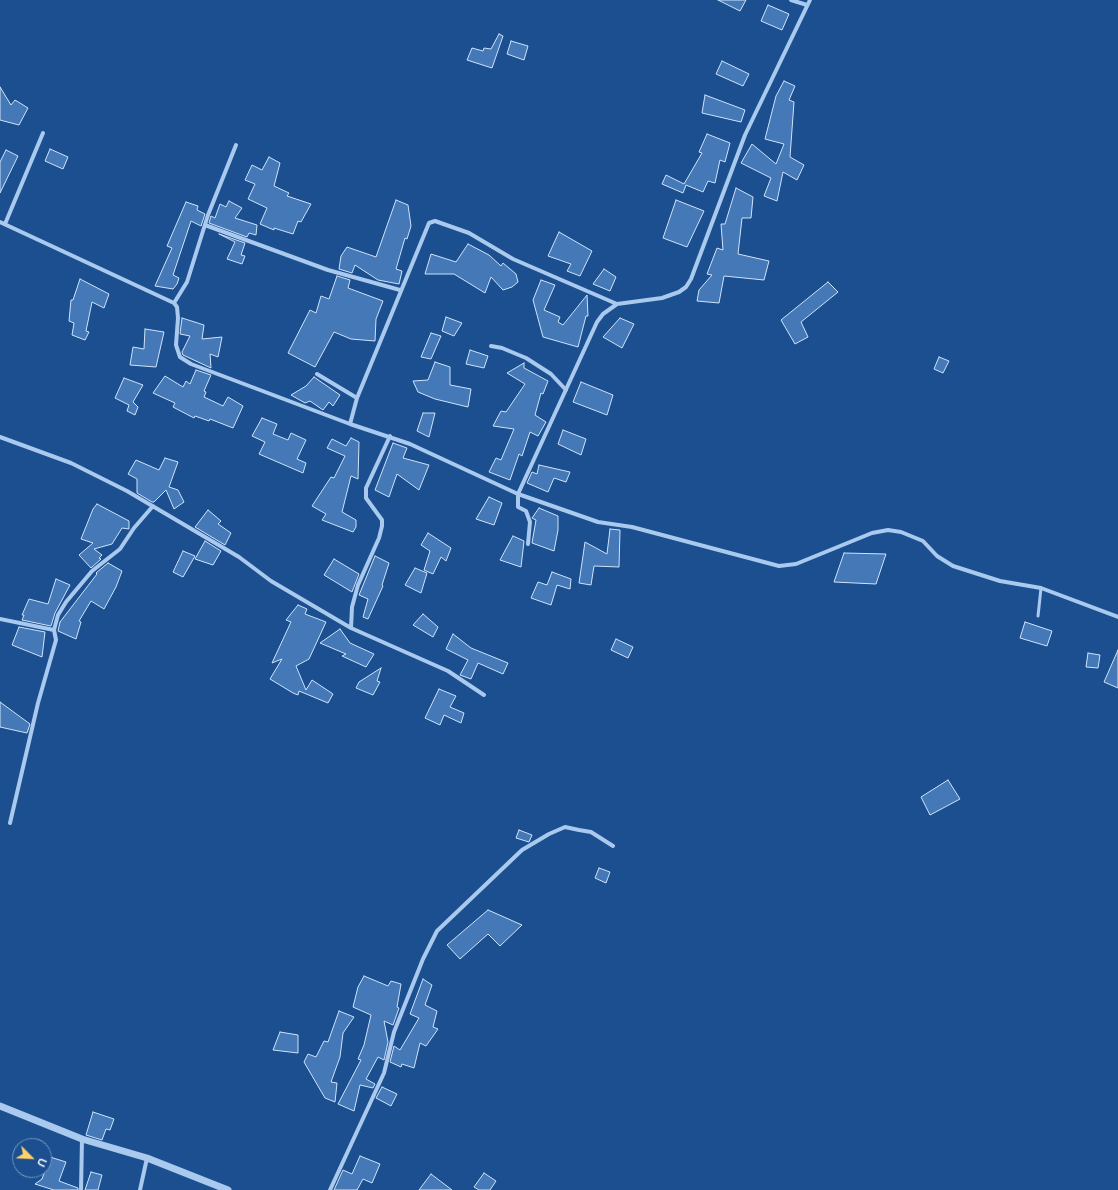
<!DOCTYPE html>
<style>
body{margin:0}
#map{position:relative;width:1118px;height:1190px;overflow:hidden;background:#1b4f8f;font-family:Mulish,sans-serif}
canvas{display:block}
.north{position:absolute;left:12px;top:1138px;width:40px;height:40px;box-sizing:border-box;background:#1b4f8f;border:1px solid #7695bc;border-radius:50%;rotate:114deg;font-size:11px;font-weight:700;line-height:16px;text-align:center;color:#fff}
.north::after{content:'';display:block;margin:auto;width:14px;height:18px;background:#ffd166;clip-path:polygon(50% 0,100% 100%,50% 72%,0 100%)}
</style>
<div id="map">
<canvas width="1118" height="1190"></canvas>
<div class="north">U</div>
</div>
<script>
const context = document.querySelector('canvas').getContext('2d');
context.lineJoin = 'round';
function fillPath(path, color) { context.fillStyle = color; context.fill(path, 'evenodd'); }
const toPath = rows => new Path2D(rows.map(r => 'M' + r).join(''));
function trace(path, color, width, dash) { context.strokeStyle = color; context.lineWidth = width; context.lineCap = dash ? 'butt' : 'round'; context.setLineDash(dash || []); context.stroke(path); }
const building = toPath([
 [718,0,746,0,740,11,718,0],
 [768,5,789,14,782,30,761,21,768,5],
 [499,34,503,36,492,68,467,60,472,48,483,51,484,48,491,49,499,34],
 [511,41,528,46,524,60,507,54,511,41],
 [722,61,749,74,743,86,716,74,722,61],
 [784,81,795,86,789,100,794,102,790,157,804,165,797,180,783,172,777,201,764,196,771,178,741,163,752,144,776,164,784,144,765,139,776,96,784,81],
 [0,87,11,105,15,100,28,108,19,125,0,120,0,87],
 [705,95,745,110,741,122,702,113,705,95],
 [707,134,730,143,725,162,720,160,715,183,708,181,703,192,686,185,683,193,662,184,666,175,684,184,702,153,699,152,707,134],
 [50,149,68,157,63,169,45,161,50,149],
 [6,150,18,156,0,193,0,162,6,150],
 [269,157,280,163,274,186,289,193,287,196,311,204,301,222,298,221,293,234,274,228,274,230,260,224,267,208,248,199,255,184,245,180,252,165,262,170,269,157],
 [736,188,753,197,751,218,742,218,738,254,769,261,764,280,724,276,719,303,697,301,699,290,712,275,707,274,717,248,723,250,721,224,725,224,736,188],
 [396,200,408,205,411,226,407,239,405,238,396,269,402,271,399,284,378,280,355,265,352,273,339,269,341,256,347,247,376,257,396,200],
 [676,200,704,211,687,247,663,238,676,200],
 [229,201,242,208,235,218,257,225,256,235,249,233,247,237,209,223,211,216,215,218,220,204,226,207,229,201],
 [186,202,198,206,197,210,205,214,201,226,191,221,173,275,179,278,177,284,173,289,155,286,172,248,167,246,186,202],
 [559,232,592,251,580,276,567,271,571,264,548,256,559,232],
 [219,234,245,243,241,255,245,256,242,264,227,259,235,242,219,234],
 [468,244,489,255,501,266,503,263,516,274,518,282,512,287,503,290,491,277,485,293,454,274,425,274,431,254,456,262,468,244],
 [604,269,616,277,610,291,593,284,604,269],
 [337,276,350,280,348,288,383,301,376,319,375,341,351,339,334,332,315,367,288,353,310,310,316,313,321,296,329,299,337,276],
 [80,279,109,294,104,308,92,302,86,331,89,332,85,340,72,335,74,323,69,321,71,300,73,300,80,279],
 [541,280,555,285,544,310,560,317,558,322,563,325,587,295,588,316,586,316,578,347,543,337,533,300,541,280],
 [828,282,838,292,801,322,808,337,795,344,781,320,828,282],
 [446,317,462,323,454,336,442,331,446,317],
 [182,318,204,325,202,339,222,337,218,357,210,354,211,368,183,355,182,352,190,336,180,334,182,318],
 [620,318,634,324,622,348,603,337,620,318],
 [145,329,164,332,156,367,130,365,133,347,144,349,145,329],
 [431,333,441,336,431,359,421,357,431,333],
 [470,350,488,356,484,368,466,364,470,350],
 [939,357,949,361,943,373,934,369,939,357],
 [435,362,450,367,450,385,471,389,468,407,435,399,418,392,413,381,428,380,435,362],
 [524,363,524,368,548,381,543,394,541,393,535,415,546,422,538,436,530,432,522,456,519,454,510,480,489,472,496,458,501,460,514,429,493,426,501,411,506,412,525,384,507,373,524,363],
 [196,370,211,375,204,391,206,392,204,397,223,406,228,397,243,406,233,428,210,419,209,421,195,416,194,418,173,407,175,403,153,393,165,376,183,387,186,381,190,384,196,370],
 [314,377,340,395,333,406,329,402,323,410,310,401,305,403,291,395,306,386,314,377],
 [124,378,143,385,133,402,138,407,135,415,127,411,129,405,115,398,124,378],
 [581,382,613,395,607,415,573,402,581,382],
 [423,413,435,413,429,437,417,431,423,413],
 [262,418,277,424,273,434,288,440,291,433,306,440,297,459,306,463,303,473,259,454,265,442,252,436,262,418],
 [563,430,586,439,581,455,558,444,563,430],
 [351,438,359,442,358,479,351,476,342,512,356,520,356,527,353,532,322,520,326,514,312,506,331,477,334,478,345,456,327,448,332,439,346,446,351,438],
 [393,443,407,448,403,458,429,465,419,490,397,474,389,497,375,490,393,443],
 [165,458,178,462,169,487,178,490,184,502,174,509,166,490,154,502,152,502,137,493,137,479,128,474,136,460,159,470,165,458],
 [539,465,570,472,566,482,554,478,548,492,527,483,532,472,537,474,539,465],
 [489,497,502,503,494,525,476,519,489,497],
 [97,504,129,521,129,529,122,528,112,544,94,549,102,555,99,558,101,559,91,568,79,555,93,543,81,539,93,509,97,504],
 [539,508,558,516,558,530,554,551,532,543,536,520,532,518,539,508],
 [208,510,221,521,218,524,231,533,225,545,195,527,208,510],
 [610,529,620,530,619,567,594,566,591,585,579,583,585,542,607,554,610,529],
 [428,533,451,548,446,561,441,557,433,574,424,570,430,551,421,545,428,533],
 [513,536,524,541,521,567,500,560,513,536],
 [205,541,221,551,213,565,195,559,205,541],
 [183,551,195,556,183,577,173,572,183,551],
 [844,553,886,554,876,584,834,582,844,553],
 [375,556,389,563,382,585,383,586,368,619,363,617,368,599,359,595,375,556],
 [334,559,359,574,352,592,324,575,334,559],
 [108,563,122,571,116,587,104,609,91,601,79,621,81,622,76,639,58,631,60,622,97,574,96,573,108,563],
 [415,568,427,573,421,593,405,585,415,568],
 [552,572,571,579,570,589,557,585,551,605,531,598,538,582,547,585,552,572],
 [56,579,70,585,55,613,51,626,22,620,24,615,22,615,29,599,48,604,56,579],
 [298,605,307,609,305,614,326,622,309,659,296,666,306,690,312,680,333,694,328,703,299,691,298,695,293,693,270,679,282,659,272,663,291,622,286,620,298,605],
 [423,614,438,627,433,637,413,625,423,614],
 [1025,622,1052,631,1047,646,1020,638,1025,622],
 [19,627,45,632,42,657,12,645,19,627],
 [340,629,350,643,374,654,366,667,342,656,346,654,320,643,340,629],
 [453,634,471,648,508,663,503,674,478,663,471,679,460,675,468,660,446,649,453,634],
 [616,639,633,647,628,658,611,650,616,639],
 [1118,650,1118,688,1104,682,1118,650],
 [1088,653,1100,655,1098,668,1086,667,1088,653],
 [381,668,377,681,380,682,373,695,356,688,359,682,381,668],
 [439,689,456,696,450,707,464,713,461,723,444,715,440,725,425,718,439,689],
 [0,702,30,724,27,733,0,727,0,702],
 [948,780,960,799,930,815,921,797,948,780],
 [519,830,532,835,529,842,516,838,519,830],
 [599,868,610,872,606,883,595,878,599,868],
 [488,910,522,925,500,946,488,934,460,959,447,945,488,910],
 [364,976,388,986,391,981,401,984,397,1007,399,1008,393,1025,384,1021,388,1042,384,1060,378,1057,366,1079,375,1084,373,1088,360,1085,354,1111,338,1104,361,1060,358,1059,364,1045,371,1015,353,1007,358,987,364,976],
 [423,979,432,985,425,1005,437,1011,433,1027,438,1029,426,1046,420,1043,414,1068,402,1064,401,1067,390,1062,394,1046,400,1050,419,1018,410,1014,423,979],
 [339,1011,354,1017,343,1033,340,1057,331,1082,337,1083,335,1102,325,1098,304,1062,308,1054,316,1057,324,1041,328,1042,339,1011],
 [280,1032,298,1035,298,1053,273,1050,280,1032],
 [382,1087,397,1094,391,1106,376,1098,382,1087],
 [93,1112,114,1119,110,1130,106,1129,102,1140,86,1135,93,1112],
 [360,1156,380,1164,372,1183,363,1179,357,1190,334,1190,343,1170,352,1174,360,1156],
 [50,1157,66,1162,59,1181,78,1188,78,1190,54,1190,35,1184,42,1179,50,1157],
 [91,1172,102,1175,98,1190,85,1190,91,1172],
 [484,1173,496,1181,490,1190,479,1190,474,1187,484,1173],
 [431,1174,452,1190,419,1190,431,1174]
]);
fillPath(building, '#4478b7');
trace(building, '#cfe3fa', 1);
trace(toPath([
 [1038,616,1041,588]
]), '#a9c9ee', 3);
trace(toPath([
 [791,0,807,5],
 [0,222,174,303,177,307,178,318,176,345,180,357,191,364,350,424,410,444,518,494,598,522,632,527,779,566,796,564,872,533,888,530,901,532,923,541,937,556,953,566,1000,581,1041,588,1118,617],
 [5,224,43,133],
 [205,225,328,270,400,290],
 [174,303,187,282,208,215,236,145],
 [491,346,502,348,526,358,551,374,566,390],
 [317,374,357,398],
 [350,424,357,398,429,223,435,221,469,233,513,259,617,304],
 [390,436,366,488,366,498,382,520,382,526,379,538,358,585,352,607,351,628,448,671,484,695],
 [0,437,71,463,127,491,239,557,271,581,351,628],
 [528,544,530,522,526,511,518,507,518,494,597,322,603,314,617,304,662,298,679,292,686,287,691,279,745,135,810,0],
 [0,619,54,630],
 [10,823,38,703,56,640,54,630,58,615,66,602,92,571,120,549,134,528,153,506],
 [81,1190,82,1139],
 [140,1190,147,1158],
 [330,1190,384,1073,394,1032,423,959,437,931,522,850,549,834,565,827,579,830,591,832,613,846]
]), '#a9c9ee', 4);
trace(toPath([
 [0,1106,82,1139,147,1158,228,1190]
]), '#a9c9ee', 7);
</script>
